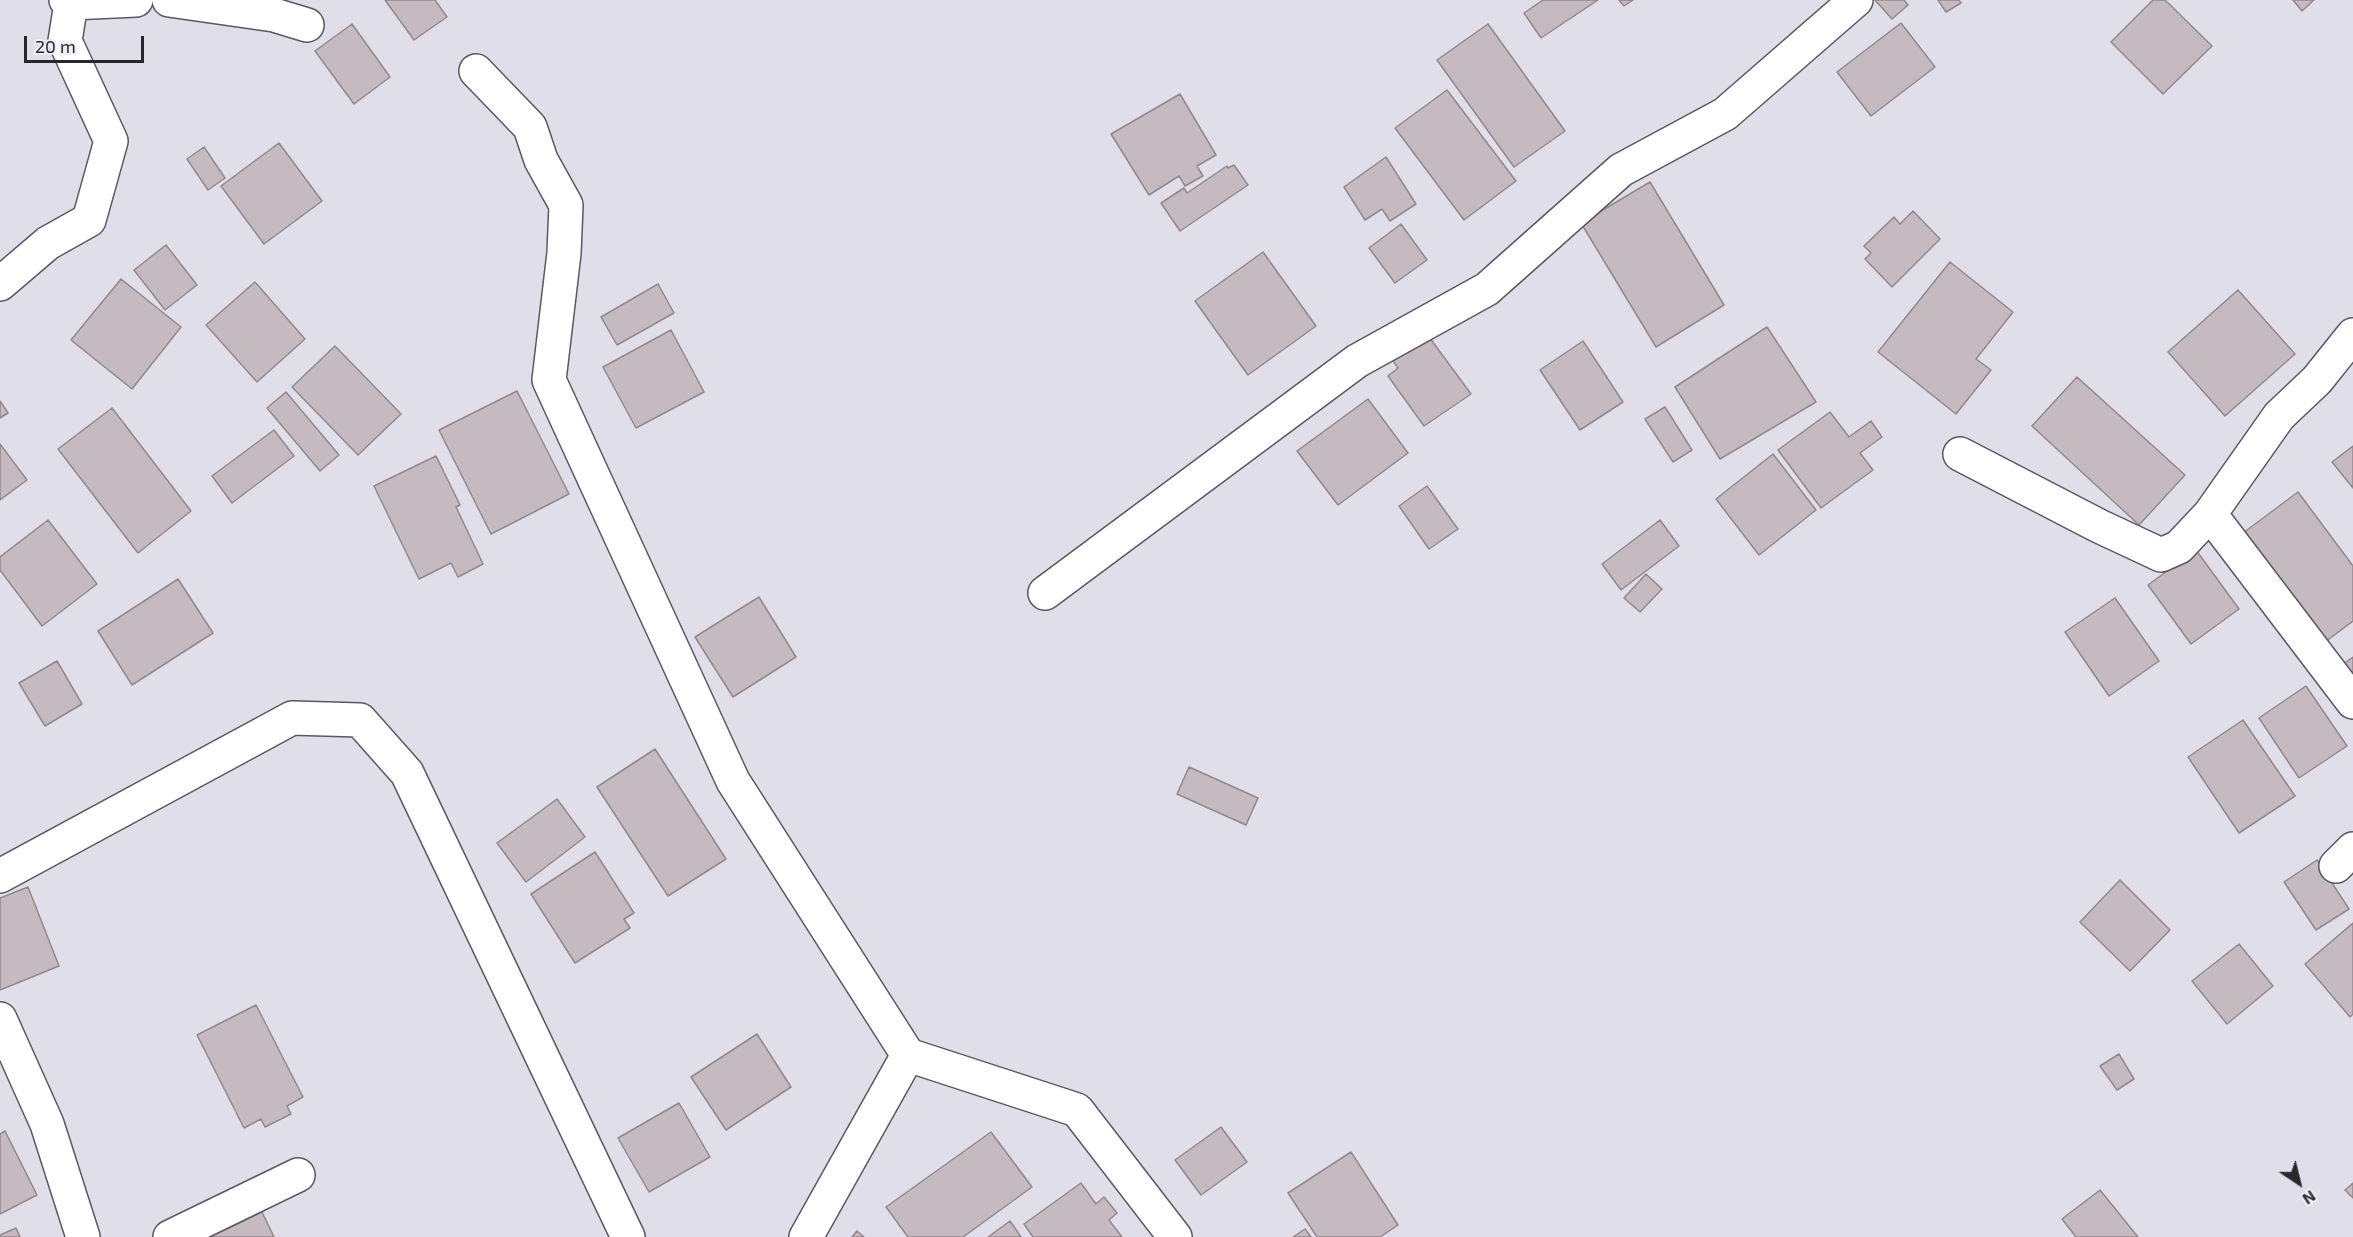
<!DOCTYPE html>
<style>
body{margin:0}
#map{position:relative;width:2353px;height:1237px;overflow:hidden;background:#e0dfe9;font-family:"Exo 2",sans-serif}
canvas{display:block}
.north{position:absolute;left:2269px;top:1153px;width:60px;height:60px;-webkit-text-stroke:4px #eeecf6;paint-order:stroke;rotate:145deg;font-size:16px;font-weight:700;line-height:24px;text-align:center;color:#28272b}
.north::after{content:'';display:block;margin:auto;width:21px;height:27px;background:#28272b;clip-path:polygon(50% 0,100% 100%,50% 72%,0 100%)}
.scale{position:absolute;left:24px;top:36px;width:120px;height:27px;box-sizing:border-box;border:3px solid #28272b;border-top:0;padding-left:8px;font-size:18px;line-height:21px;white-space:nowrap;color:#28272b;-webkit-text-stroke:4px #eeecf6;paint-order:stroke}
</style>
<div id="map">
<canvas width="2353" height="1237"></canvas>
<div class="north">N</div>
<div class="scale">20 m</div>
</div>
<script>
const context = document.querySelector('canvas').getContext('2d');
context.lineJoin = 'round';
function fillPath(path, color) { context.fillStyle = color; context.fill(path, 'evenodd'); }
const toPath = rows => new Path2D(rows.map(r => 'M' + r).join(''));
function trace(path, color, width, dash) { context.strokeStyle = color; context.lineWidth = width; context.lineCap = dash ? 'butt' : 'round'; context.setLineDash(dash || []); context.stroke(path); }
const building = toPath([
 [385,0,435,0,447,17,414,40,385,0],
 [1543,0,1598,0,1541,38,1524,13,1543,0],
 [1619,0,1633,0,1624,6,1619,0],
 [1875,0,1904,0,1908,5,1892,19,1875,0],
 [1938,0,1959,0,1961,3,1946,12,1938,0],
 [2153,0,2165,0,2212,46,2163,94,2111,42,2153,0],
 [2293,0,2314,0,2302,11,2293,0],
 [1901,23,1935,67,1871,116,1837,72,1901,23],
 [352,24,390,77,354,104,315,51,352,24],
 [1488,24,1565,131,1514,167,1437,60,1488,24],
 [1447,90,1516,181,1464,220,1395,128,1447,90],
 [1180,94,1216,155,1197,166,1203,176,1185,186,1179,176,1149,195,1111,134,1180,94],
 [279,143,322,201,264,244,221,186,279,143],
 [204,147,225,178,208,190,187,159,204,147],
 [1386,157,1416,204,1390,221,1382,209,1365,220,1344,187,1386,157],
 [1234,165,1248,185,1180,231,1161,203,1184,188,1187,193,1227,166,1228,168,1234,165],
 [1650,182,1724,305,1656,347,1581,223,1650,182],
 [1913,211,1940,239,1892,287,1865,259,1871,253,1864,246,1894,217,1900,224,1913,211],
 [1401,224,1427,260,1395,283,1369,248,1401,224],
 [166,245,197,285,165,310,134,270,166,245],
 [1263,252,1316,326,1248,375,1195,301,1263,252],
 [1950,262,2013,312,1976,359,1991,370,1956,414,1878,352,1950,262],
 [121,279,181,327,132,389,71,340,121,279],
 [255,282,305,339,257,382,206,325,255,282],
 [658,284,674,313,617,345,601,317,658,284],
 [2238,290,2295,354,2225,416,2168,352,2238,290],
 [1767,327,1816,402,1720,459,1675,387,1767,327],
 [671,330,704,392,636,428,603,367,671,330],
 [1424,330,1471,394,1424,426,1388,376,1398,368,1389,355,1424,330],
 [1583,341,1623,402,1580,430,1540,370,1583,341],
 [335,346,401,414,358,455,292,387,335,346],
 [2077,377,2185,475,2139,525,2032,426,2077,377],
 [517,391,569,494,491,534,439,430,517,391],
 [286,392,339,455,320,471,267,408,286,392],
 [1368,399,1408,453,1338,505,1297,451,1368,399],
 [0,401,8,413,0,418,0,401],
 [1665,407,1692,450,1673,462,1645,419,1665,407],
 [112,408,191,511,138,553,58,449,112,408],
 [1830,412,1849,437,1871,421,1882,437,1860,453,1873,470,1821,508,1778,450,1830,412],
 [274,430,294,456,232,503,212,476,274,430],
 [0,444,27,480,0,500,0,444],
 [2353,446,2353,488,2332,462,2353,446],
 [1773,454,1816,510,1759,555,1716,499,1773,454],
 [436,456,460,505,456,507,483,564,458,577,451,563,419,579,374,486,436,456],
 [1427,486,1458,529,1429,549,1399,506,1427,486],
 [2298,492,2353,566,2353,621,2321,645,2239,536,2298,492],
 [48,520,97,584,42,626,0,570,0,557,48,520],
 [1660,520,1679,546,1621,590,1602,564,1660,520],
 [2196,550,2239,609,2191,644,2148,585,2196,550],
 [1646,574,1662,589,1640,612,1624,598,1646,574],
 [178,579,213,633,132,685,98,631,178,579],
 [759,597,796,657,733,697,695,637,759,597],
 [2115,598,2159,661,2109,696,2065,632,2115,598],
 [2353,657,2353,692,2336,669,2353,657],
 [57,661,82,704,45,726,19,683,57,661],
 [2306,686,2347,746,2299,778,2259,718,2306,686],
 [2243,720,2295,796,2239,833,2188,757,2243,720],
 [655,749,726,859,668,896,597,787,655,749],
 [1189,767,1258,798,1246,825,1177,794,1189,767],
 [557,799,585,837,526,882,497,843,557,799],
 [595,852,634,913,624,919,630,928,575,963,531,894,595,852],
 [2317,860,2349,909,2316,930,2284,882,2317,860],
 [2120,880,2170,930,2130,971,2080,922,2120,880],
 [28,887,59,966,0,990,0,898,28,887],
 [2353,923,2353,1014,2350,1017,2305,964,2353,923],
 [2239,944,2273,986,2227,1024,2192,981,2239,944],
 [256,1005,303,1097,287,1106,291,1114,265,1127,261,1119,244,1128,197,1035,256,1005],
 [757,1034,791,1087,726,1130,691,1077,757,1034],
 [2119,1054,2134,1079,2117,1090,2100,1066,2119,1054],
 [679,1103,710,1157,649,1192,618,1138,679,1103],
 [1221,1127,1247,1162,1201,1195,1175,1160,1221,1127],
 [5,1131,37,1195,0,1214,0,1134,5,1131],
 [991,1132,1032,1187,963,1237,908,1237,886,1207,991,1132],
 [1351,1152,1398,1225,1380,1237,1317,1237,1288,1193,1351,1152],
 [1081,1183,1096,1204,1104,1197,1117,1213,1109,1220,1122,1237,1033,1237,1024,1224,1081,1183],
 [2353,1183,2353,1198,2345,1190,2353,1183],
 [2100,1190,2138,1237,2076,1237,2062,1219,2100,1190],
 [262,1212,274,1237,210,1237,262,1212],
 [1010,1221,1021,1237,988,1237,1010,1221],
 [16,1228,20,1237,0,1237,0,1235,16,1228],
 [1305,1229,1311,1237,1293,1237,1305,1229],
 [857,1231,864,1237,852,1237,857,1231]
]);
fillPath(building, '#c5babf');
trace(building, '#92888d', 1.5);
const street = toPath([
 [169,0,274,15,307,25],
 [71,3,136,0],
 [476,71,530,127,541,160,566,205,564,253,549,380,733,781,908,1055],
 [0,284,48,243,89,220,111,141,65,41,71,3,66,0],
 [1960,454,2099,526,2161,555,2179,547,2210,514,2279,416,2317,380,2353,335],
 [2210,514,2353,702],
 [1045,593,1357,361,1487,289,1621,170,1725,114,1856,0],
 [2336,866,2353,849],
 [0,876,292,718,360,720,407,773,628,1237],
 [0,1019,47,1124,83,1237],
 [170,1237,298,1175],
 [806,1237,908,1055,1077,1110,1175,1237]
]);
trace(street, '#595860', 36);
trace(street, '#fff', 33);
</script>
